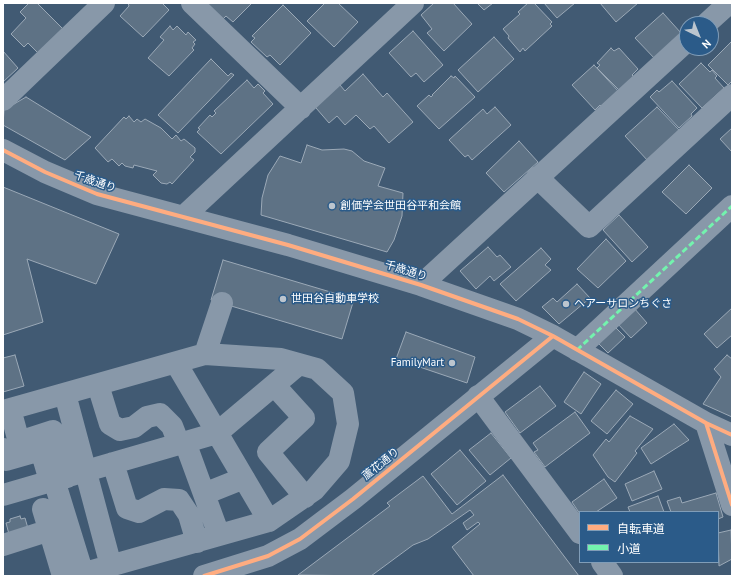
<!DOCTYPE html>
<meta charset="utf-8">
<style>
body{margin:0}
#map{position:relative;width:735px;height:579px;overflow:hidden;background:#415a73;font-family:"PT Sans","Noto Sans JP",sans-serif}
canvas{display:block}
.frame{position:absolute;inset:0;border:4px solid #fff;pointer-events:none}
.legend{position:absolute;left:579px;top:511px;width:140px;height:52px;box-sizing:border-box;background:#2b5b89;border:1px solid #809db8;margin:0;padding:5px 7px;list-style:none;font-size:12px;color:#fff}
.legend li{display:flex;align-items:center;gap:8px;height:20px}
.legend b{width:20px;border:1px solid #809db8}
.north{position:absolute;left:679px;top:16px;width:40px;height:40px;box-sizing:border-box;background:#2b5b89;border:1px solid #809db8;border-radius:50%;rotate:137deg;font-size:11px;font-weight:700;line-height:16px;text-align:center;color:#fff}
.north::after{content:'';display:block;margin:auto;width:14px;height:18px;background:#bcc5ce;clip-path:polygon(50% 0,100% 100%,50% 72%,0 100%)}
</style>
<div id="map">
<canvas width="735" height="579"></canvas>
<div class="frame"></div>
<ul class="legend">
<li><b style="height:5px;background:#ffac80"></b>自転車道</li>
<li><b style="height:5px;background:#73f3ae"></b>小道</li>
</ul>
<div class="north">N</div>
</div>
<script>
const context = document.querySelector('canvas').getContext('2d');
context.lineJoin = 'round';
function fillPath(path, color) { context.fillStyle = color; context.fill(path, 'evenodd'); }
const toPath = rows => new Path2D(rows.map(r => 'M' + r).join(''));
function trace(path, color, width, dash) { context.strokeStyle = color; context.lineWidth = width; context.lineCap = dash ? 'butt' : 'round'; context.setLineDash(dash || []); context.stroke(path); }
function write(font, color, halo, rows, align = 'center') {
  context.font = font + ' "PT Sans","Noto Sans JP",sans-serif'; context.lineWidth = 3; context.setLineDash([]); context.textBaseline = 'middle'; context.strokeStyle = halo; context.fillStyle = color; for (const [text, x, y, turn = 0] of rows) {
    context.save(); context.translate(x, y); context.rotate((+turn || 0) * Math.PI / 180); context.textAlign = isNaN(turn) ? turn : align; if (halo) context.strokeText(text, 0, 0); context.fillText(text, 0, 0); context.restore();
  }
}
const building = toPath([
 [29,3,37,3,64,30,39,54,28,43,24,47,11,34,26,18,20,12,29,3],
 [128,3,162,3,169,10,143,37,120,16,129,6,128,3],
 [206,3,252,3,233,22,226,16,223,19,206,3],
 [325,3,338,3,358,22,334,47,307,21,325,3],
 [434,3,453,3,472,24,444,51,427,33,432,29,421,15,434,3],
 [477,3,493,3,484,10,477,3],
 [528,3,534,3,552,22,550,24,552,26,525,51,523,48,520,52,508,38,509,36,503,29,520,14,518,12,528,3],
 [544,3,575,3,557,18,544,3],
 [600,3,638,3,616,22,600,3],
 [283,5,311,33,280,65,270,55,267,57,251,42,255,38,252,36,283,5],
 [663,13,681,33,656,60,635,38,663,13],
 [170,26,173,30,177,26,186,35,188,32,196,40,193,42,195,44,192,48,194,50,169,76,148,58,164,40,160,37,170,26],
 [413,31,443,65,424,82,416,73,411,77,389,53,413,31],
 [494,37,514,59,478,92,458,70,494,37],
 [732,41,732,81,728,85,708,65,732,41],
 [611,48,614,51,619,48,638,69,632,75,636,79,621,92,597,68,600,65,597,63,611,48],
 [3,51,18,68,3,82,3,51],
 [211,59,228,76,231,73,234,75,178,133,158,115,211,59],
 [701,63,710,72,712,70,717,76,715,78,724,88,702,108,679,84,701,63],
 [594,65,619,92,602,107,600,105,595,110,572,85,594,65],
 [363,74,383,97,387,93,413,122,389,143,374,126,370,129,356,115,345,125,337,116,329,123,310,101,335,79,345,91,363,74],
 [451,76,454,78,455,76,475,97,439,129,417,106,429,95,431,97,433,95,432,95,451,76],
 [247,80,254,88,258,84,265,91,263,93,273,104,221,154,197,132,200,129,198,128,210,115,212,117,216,113,214,111,247,80],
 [672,81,697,108,691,114,692,116,679,128,650,97,657,90,659,92,672,81],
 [26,97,91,137,65,160,3,125,4,110,26,97],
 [495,107,511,125,472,160,468,155,465,157,449,140,483,109,487,114,495,107],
 [657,107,680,131,648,161,625,136,657,107],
 [129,116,134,122,137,119,141,122,145,119,161,128,172,139,176,135,181,141,184,139,195,148,195,152,190,157,194,160,172,184,170,182,167,184,161,183,153,175,157,171,134,165,133,168,125,166,122,163,119,166,112,159,108,162,95,148,124,117,126,119,129,116],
 [732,128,732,152,720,139,732,128],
 [519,141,538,162,504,192,486,173,519,141],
 [307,145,322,150,344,149,352,151,364,161,385,168,378,186,403,193,402,216,394,240,387,252,261,215,262,198,268,175,280,156,301,163,307,145],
 [689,165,712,188,686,214,662,192,689,165],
 [3,187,119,234,96,284,27,259,43,322,3,335,3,187],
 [619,215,648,247,632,262,603,230,619,215],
 [606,239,626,261,598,288,577,269,606,239],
 [488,247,497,257,500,255,511,267,494,281,490,276,476,289,460,271,488,247],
 [541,248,551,259,545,265,551,270,516,301,500,284,541,248],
 [223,260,354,299,342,339,211,300,223,260],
 [577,284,590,298,559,324,542,307,553,298,557,302,577,284],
 [634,308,647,323,631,338,617,323,634,308],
 [732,308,732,335,717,348,704,334,732,308],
 [613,325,625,337,608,353,596,341,613,325],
 [406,332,475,357,467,383,396,359,406,332],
 [15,355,24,386,3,392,3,358,15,355],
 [727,355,732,359,732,417,703,404,721,377,714,369,727,355],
 [584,372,601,384,581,414,564,402,584,372],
 [540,386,556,406,520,433,505,412,540,386],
 [616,390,633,404,607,434,591,421,616,390],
 [575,412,590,433,545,467,534,452,538,450,533,443,575,412],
 [630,416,653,429,635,451,637,453,615,482,608,477,593,455,606,439,609,442,630,416],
 [674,424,689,440,651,464,641,448,674,424],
 [491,433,511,458,490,475,469,450,491,433],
 [460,450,486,481,457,505,431,474,460,450],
 [654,471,662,489,632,501,625,484,654,471],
 [503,475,579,576,474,576,452,547,480,524,478,522,467,530,463,523,474,515,470,510,428,539,413,545,371,576,298,575,390,506,387,503,423,476,452,514,503,475],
 [604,479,617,498,596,512,580,512,580,514,572,502,604,479],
 [716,493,723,517,718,519,718,512,671,512,667,501,680,497,682,503,716,493],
 [658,496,664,512,630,512,628,507,658,496],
 [20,516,21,519,25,518,29,532,10,538,6,523,10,522,10,519,20,516],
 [731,530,732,559,719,566,718,533,731,530]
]);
fillPath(building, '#5e7285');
trace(building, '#9ba9b7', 1);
trace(toPath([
 [192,3,301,108],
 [706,24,729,3],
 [3,100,104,3],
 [3,150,45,172,97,194,288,245,421,285,518,319,553,336,706,423,732,435],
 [537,177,589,227,732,95],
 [183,217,413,3],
 [421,285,687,41],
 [577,350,732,206],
 [205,354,222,303],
 [176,363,269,521],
 [98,385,110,424,120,430,134,427,147,417,160,414,172,426,179,444],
 [274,385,304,418,268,452,305,497],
 [65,394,111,566],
 [478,396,580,533],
 [10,409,19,442,53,431,67,477],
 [3,411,205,354,281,359,317,369,343,393,348,424,339,461,314,490,269,521,74,576],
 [706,423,732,505],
 [185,442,219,535],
 [3,449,6,460,41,450,50,481],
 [113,463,127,508,139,512,164,499,179,500,189,515,197,542],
 [54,480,83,574],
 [204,494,244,478],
 [3,495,217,433,299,364],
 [43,509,63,576],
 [3,545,50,530],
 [602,562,612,576],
 [204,576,268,556,300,539,353,499,553,336]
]), '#8898a9', 22);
trace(toPath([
 [577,350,732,206]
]), '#73f3ae', 3, [6, 3]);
trace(toPath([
 [3,150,45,172,97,194,288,245,421,285,518,319,553,336,706,423,732,435],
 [706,423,732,505],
 [204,576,268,556,300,539,353,499,553,336]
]), '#ffac80', 4);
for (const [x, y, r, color] of [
 [332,206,4,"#bcc5ce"],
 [283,299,4,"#bcc5ce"],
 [566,304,4,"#bcc5ce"],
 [452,363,4,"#bcc5ce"]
]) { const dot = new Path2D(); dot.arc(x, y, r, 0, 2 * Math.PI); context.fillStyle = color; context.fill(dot); trace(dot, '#2b5b89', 1.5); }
write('11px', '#fff', '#2b5b89', [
 ["千歳通り",95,182,19],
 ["千歳通り",406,271,17],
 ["蘆花通り",381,464,-39]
]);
write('11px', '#fff', '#2b5b89', [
 ["創価学会世田谷平和会館",340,206],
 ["世田谷自動車学校",291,299],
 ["ヘアーサロンちぐさ",574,304],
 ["FamilyMart",444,363,"right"]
], 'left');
</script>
